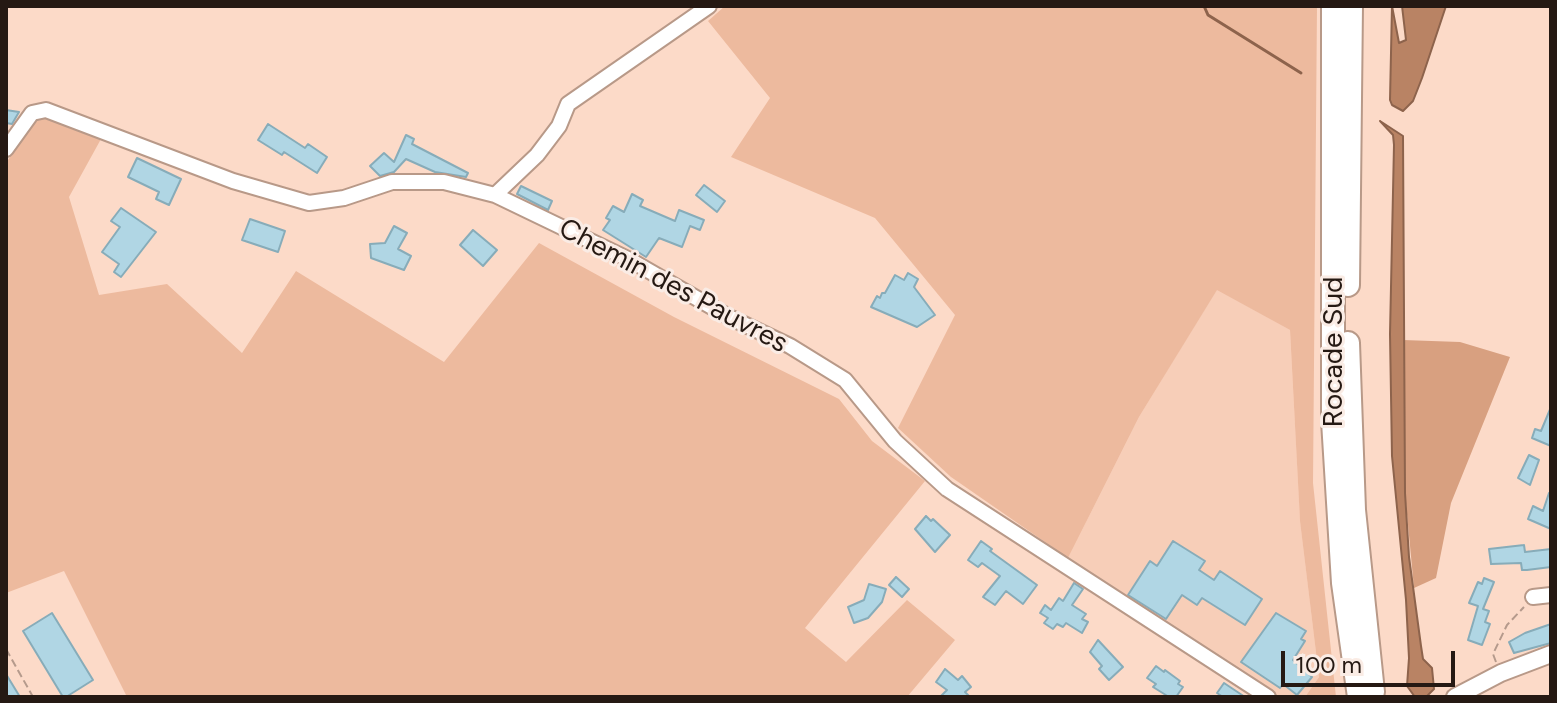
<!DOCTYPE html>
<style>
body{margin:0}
#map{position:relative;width:1557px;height:703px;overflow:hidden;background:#fcdac8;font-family:Figtree,sans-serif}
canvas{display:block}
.frame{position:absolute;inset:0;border:8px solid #251913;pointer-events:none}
.scale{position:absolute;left:1281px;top:651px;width:174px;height:36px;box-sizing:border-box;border:4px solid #251913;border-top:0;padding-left:10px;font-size:24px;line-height:28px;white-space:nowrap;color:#251913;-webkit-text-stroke:6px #faece5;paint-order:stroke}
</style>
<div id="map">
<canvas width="1557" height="703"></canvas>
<div class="frame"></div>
<div class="scale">100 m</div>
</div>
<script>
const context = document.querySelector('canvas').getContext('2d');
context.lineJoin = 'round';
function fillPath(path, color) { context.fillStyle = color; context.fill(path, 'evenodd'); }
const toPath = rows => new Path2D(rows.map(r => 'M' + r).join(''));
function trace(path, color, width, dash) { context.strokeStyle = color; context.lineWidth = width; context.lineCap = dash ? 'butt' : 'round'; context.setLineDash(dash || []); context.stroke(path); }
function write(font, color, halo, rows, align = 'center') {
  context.font = font + ' Figtree,sans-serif'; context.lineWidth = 6; context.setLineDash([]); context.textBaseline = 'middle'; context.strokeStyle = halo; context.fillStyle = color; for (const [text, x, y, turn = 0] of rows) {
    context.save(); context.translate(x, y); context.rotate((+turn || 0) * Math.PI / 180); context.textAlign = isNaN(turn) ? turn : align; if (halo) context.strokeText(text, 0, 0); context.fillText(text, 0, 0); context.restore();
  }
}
fillPath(toPath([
 [1217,289,1290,330,1300,520,1319,677,1305,697,1277,697,1068,558,1139,417]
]), '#f7ceb8');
fillPath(toPath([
 [725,6,1317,6,1313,483,1336,697,1305,697,1319,677,1300,521,1290,330,1217,290,1139,417,1068,558,951,477,898,428,955,315,875,218,731,157,770,98,708,21],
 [38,116,101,139,69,197,99,295,167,284,242,353,296,271,444,362,539,243,674,317,839,399,872,441,925,481,805,628,846,662,907,600,955,640,907,697,127,697,64,571,6,593,6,163]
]), '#edba9e');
fillPath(toPath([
 [1403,340,1460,342,1510,357,1451,503,1436,578,1414,588,1405,493]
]), '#d8a080');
const water = toPath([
 [1392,6,1399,43,1406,40,1402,6,1446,6,1422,78,1413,101,1403,111,1392,105,1390,100,1392,6],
 [1380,121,1403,136,1405,493,1409,557,1421,646,1423,659,1432,668,1434,689,1426,697,1415,697,1407,686,1409,658,1406,600,1392,456,1390,334,1394,145,1393,135,1380,121]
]);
fillPath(water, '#b98364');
trace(water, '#8d634c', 2);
trace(toPath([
 [1204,6,1208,15,1301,73]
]), '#8d634c', 3);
const building = toPath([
 [6,110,19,112,12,124,6,123,6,110],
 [268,124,305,148,308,144,327,157,317,173,284,152,282,155,258,140,268,124],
 [406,135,414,139,412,144,468,173,466,177,435,172,406,159,394,172,380,176,370,166,384,153,394,162,406,135],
 [137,158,181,179,169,205,156,199,159,192,128,177,137,158],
 [704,185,725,201,717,212,696,195,704,185],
 [521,186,552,201,548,210,517,194,521,186],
 [632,194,643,200,640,206,675,221,679,210,704,220,700,230,690,226,682,247,659,238,646,257,603,230,610,220,606,218,613,206,624,212,632,194],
 [121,208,156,232,121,277,114,272,119,264,102,252,120,227,111,221,121,208],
 [250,219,285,231,278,252,242,240,250,219],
 [394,226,407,233,398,249,411,256,404,270,371,258,370,244,385,243,394,226],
 [473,230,497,250,483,266,460,245,473,230],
 [908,273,918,279,914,287,935,315,917,327,871,307,877,296,880,298,882,293,885,293,895,275,904,280,908,273],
 [1551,407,1551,446,1532,438,1535,429,1541,431,1551,407],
 [1529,455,1539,460,1530,485,1518,478,1529,455],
 [1549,493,1551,493,1551,529,1528,519,1533,506,1543,511,1549,493],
 [926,516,931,521,933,519,950,535,935,552,915,529,926,516],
 [981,541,992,549,990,551,1037,585,1023,604,1006,591,995,605,983,597,1000,576,982,563,978,567,968,560,981,541],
 [1173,541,1205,561,1199,570,1214,580,1220,571,1262,599,1245,625,1202,598,1197,605,1182,595,1166,619,1128,595,1150,561,1157,566,1173,541],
 [1524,545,1525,552,1551,549,1551,567,1527,570,1522,570,1521,563,1491,564,1489,549,1524,545],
 [896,577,909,589,902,597,889,585,896,577],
 [1484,578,1494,582,1483,609,1489,611,1485,622,1490,624,1482,645,1468,640,1478,606,1469,603,1478,582,1482,584,1484,578],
 [1074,583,1083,589,1072,605,1086,614,1082,619,1088,622,1082,633,1066,623,1063,627,1057,624,1053,629,1044,623,1048,618,1040,613,1045,605,1051,610,1059,598,1063,601,1074,583],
 [869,584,886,589,882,602,868,618,854,623,848,607,864,600,869,584],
 [52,613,93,680,66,697,63,697,23,631,52,613],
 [1276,613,1306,631,1301,639,1305,641,1293,660,1312,677,1297,695,1283,684,1280,688,1241,662,1276,613],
 [1551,624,1551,643,1514,653,1509,642,1525,633,1551,624],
 [1098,640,1123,667,1109,680,1099,669,1102,666,1090,652,1098,640],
 [1156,666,1164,672,1165,670,1180,681,1178,684,1183,687,1176,697,1169,697,1153,687,1156,684,1147,678,1156,666],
 [945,669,958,680,962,676,971,687,965,692,970,697,940,697,947,690,936,682,945,669],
 [6,674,20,697,6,697,6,674],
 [1224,683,1245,697,1223,697,1217,693,1224,683]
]);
fillPath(building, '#b0d6e4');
trace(building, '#87acb9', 2);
const minor = toPath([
 [6,149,32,113,46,110,233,181,309,203,344,198,392,182,444,182,495,195,630,260,731,318,790,346,845,380,895,441,947,489,1268,697],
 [495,195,537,155,559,126,568,104,709,6],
 [1533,597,1551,595]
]);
const tertiary = toPath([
 [1455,697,1501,673,1551,654]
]);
const trunk = toPath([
 [1333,6,1333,421,1343,583,1359,697],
 [1348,285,1351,6],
 [1348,343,1354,510,1373,692]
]);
trace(minor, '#b89988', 18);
trace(tertiary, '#b89988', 20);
trace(trunk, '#b89988', 26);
trace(toPath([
 [6,649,33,697],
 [1496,662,1493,654,1507,625,1524,607]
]), '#b59a8c', 2, [8, 4]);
trace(minor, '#fff', 14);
trace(tertiary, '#fff', 16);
trace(trunk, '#fff', 22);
write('28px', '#251913', '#faece5', [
 ["Chemin des Pauvres",673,286,28],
 ["Rocade Sud",1334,352,-90]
]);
</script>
